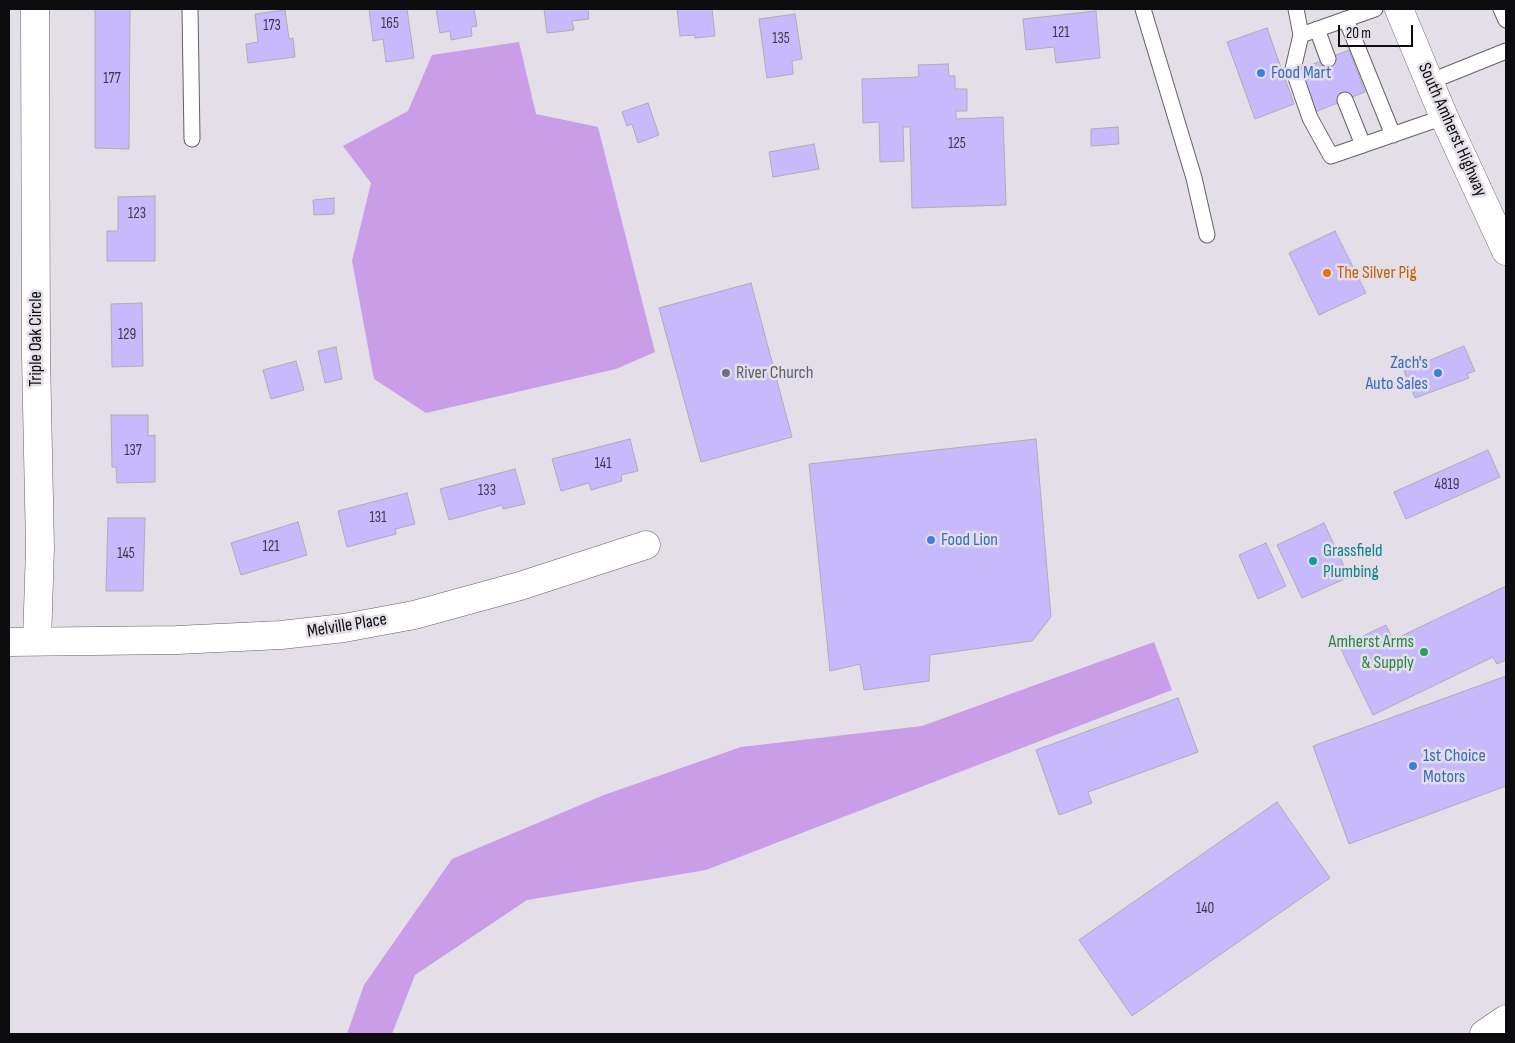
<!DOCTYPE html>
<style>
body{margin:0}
#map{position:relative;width:1515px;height:1043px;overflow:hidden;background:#e3dee7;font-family:"Sofia Sans Condensed",sans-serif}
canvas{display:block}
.frame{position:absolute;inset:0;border:10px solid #0c0b0d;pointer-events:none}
.scale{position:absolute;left:1338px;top:25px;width:75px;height:22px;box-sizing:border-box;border:2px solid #0c0b0d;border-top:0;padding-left:6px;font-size:15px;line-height:18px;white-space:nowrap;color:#0c0b0d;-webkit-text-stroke:4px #e3dee7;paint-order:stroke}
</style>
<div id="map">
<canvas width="1515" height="1043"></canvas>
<div class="frame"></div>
<div class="scale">20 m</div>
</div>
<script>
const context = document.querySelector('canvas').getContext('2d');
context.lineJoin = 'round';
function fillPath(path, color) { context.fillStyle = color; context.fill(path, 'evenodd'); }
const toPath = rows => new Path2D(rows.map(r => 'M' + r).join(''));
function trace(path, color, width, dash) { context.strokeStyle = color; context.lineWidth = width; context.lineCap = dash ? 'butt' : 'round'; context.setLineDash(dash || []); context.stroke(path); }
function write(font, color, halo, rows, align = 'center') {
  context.font = font + ' "Sofia Sans Condensed",sans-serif'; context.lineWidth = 5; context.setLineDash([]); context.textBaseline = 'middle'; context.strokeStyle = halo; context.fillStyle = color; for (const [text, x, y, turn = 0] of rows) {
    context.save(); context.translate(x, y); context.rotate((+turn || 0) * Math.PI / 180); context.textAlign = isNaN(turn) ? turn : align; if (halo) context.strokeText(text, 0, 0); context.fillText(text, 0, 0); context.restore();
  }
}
fillPath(toPath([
 [519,42,536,114,598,127,655,352,616,369,426,413,374,379,352,261,371,183,343,146,408,111,432,55],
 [1154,642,1172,690,706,870,527,900,415,975,392,1034,347,1034,364,985,452,859,604,795,741,747,922,726]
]), '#ca9de9');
const building = toPath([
 [95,9,130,9,129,149,95,148,95,9],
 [369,9,407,9,414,58,386,62,383,39,373,41,369,9],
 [436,9,474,9,477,26,471,27,472,36,451,40,450,31,440,33,436,9],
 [544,9,588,9,589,19,572,21,574,30,547,33,544,9],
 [677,9,712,9,715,36,695,38,695,35,680,36,677,9],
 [285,10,289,39,293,38,295,57,248,63,246,44,258,42,255,14,285,10],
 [1096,11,1100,58,1056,63,1054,47,1026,50,1023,19,1096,11],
 [795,14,802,59,792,61,793,74,767,78,759,19,795,14],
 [1267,28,1294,104,1255,119,1227,42,1267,28],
 [1349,50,1365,92,1315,112,1298,70,1349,50],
 [948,64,949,76,955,76,955,89,967,89,967,111,956,111,956,119,1003,117,1006,205,912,208,910,127,903,127,904,161,880,162,879,122,863,123,862,79,919,77,918,65,948,64],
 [648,103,659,135,638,143,632,124,627,126,622,112,648,103],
 [1118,127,1119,144,1091,146,1091,129,1118,127],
 [814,144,819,169,773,177,769,152,814,144],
 [155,196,155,261,107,261,107,231,118,231,118,197,155,196],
 [334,198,334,214,314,215,313,200,334,198],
 [1335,231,1366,293,1319,315,1289,253,1335,231],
 [751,283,792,437,701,462,659,308,751,283],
 [142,303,143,366,112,367,111,304,142,303],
 [1464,346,1475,371,1467,374,1469,378,1415,398,1404,371,1464,346],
 [336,347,342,379,325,383,318,351,336,347],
 [296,361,304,390,271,399,263,370,296,361],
 [111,415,148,415,148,436,155,435,155,482,117,483,116,467,112,467,111,415],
 [630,439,638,471,621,475,622,481,591,490,589,483,561,491,552,459,630,439],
 [1036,439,1051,617,1032,641,930,655,929,681,864,690,860,664,830,671,809,464,1036,439],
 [1488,450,1500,477,1406,519,1394,492,1488,450],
 [515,469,525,504,503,509,502,505,449,520,440,489,515,469],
 [407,493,415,524,395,529,396,534,347,547,338,511,407,493],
 [108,518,145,518,143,591,106,591,108,518],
 [298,522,307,555,241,575,231,543,298,522],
 [1324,523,1349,577,1302,598,1277,545,1324,523],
 [1266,543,1286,586,1258,599,1239,555,1266,543],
 [1506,586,1506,660,1497,664,1493,657,1373,715,1340,647,1386,625,1393,640,1506,586],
 [1506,676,1506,786,1349,844,1313,746,1506,676],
 [1178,698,1198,752,1088,792,1092,803,1059,815,1036,750,1178,698],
 [1277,802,1330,878,1132,1016,1079,940,1277,802]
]);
fillPath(building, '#c7bafc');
trace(building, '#adacb4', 1);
const lane = toPath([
 [190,9,192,139],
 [1143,9,1194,178,1207,235],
 [1296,9,1301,35,1293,69,1310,118,1331,156,1444,117],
 [1501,9,1506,20],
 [1346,19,1393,135],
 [1317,29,1328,59],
 [1301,35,1375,9],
 [1429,82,1506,51],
 [1345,100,1363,145]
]);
const street = toPath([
 [35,9,36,357,40,548,37,641],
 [9,642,177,640,281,635,344,628,414,615,520,586,646,545]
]);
const secondary = toPath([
 [1484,1034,1506,1019]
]);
const primary = toPath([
 [1399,9,1444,117,1506,251]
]);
trace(lane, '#656068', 17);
trace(street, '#656068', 29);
trace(secondary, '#656068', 29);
trace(primary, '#656068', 29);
trace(lane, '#fff', 15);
trace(street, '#fff', 28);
trace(secondary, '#fff', 28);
trace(primary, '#fff', 28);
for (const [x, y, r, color] of [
 [1261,73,5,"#3f7fe0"],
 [1327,273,5,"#e8710a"],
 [726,373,5,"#6b7280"],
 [1438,373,5,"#3f7fe0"],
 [931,540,5,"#3f7fe0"],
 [1313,561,5,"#0f9aa8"],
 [1424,652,5,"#2e9e5b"],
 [1413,766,5,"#3f7fe0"]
]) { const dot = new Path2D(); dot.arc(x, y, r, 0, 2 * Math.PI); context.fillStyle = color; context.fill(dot); trace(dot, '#e3dee7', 2); }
write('15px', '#3b3749', null, [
 ["165",390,24],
 ["173",272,26],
 ["121",1061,33],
 ["135",781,39],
 ["177",112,79],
 ["125",957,144],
 ["123",137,214],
 ["129",127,335],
 ["137",133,451],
 ["141",603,464],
 ["4819",1447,485],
 ["133",487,491],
 ["131",378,518],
 ["121",271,547],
 ["145",126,554],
 ["140",1205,909]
]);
write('18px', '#366cbe', '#e3dee7', [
 ["Food Mart",1271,73],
 ["Zach's",1428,363,"right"],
 ["Auto Sales",1428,384,"right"],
 ["Food Lion",941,540],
 ["1st Choice",1423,756],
 ["Motors",1423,777]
], 'left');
write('18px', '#0c0b0d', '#e3dee7', [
 ["South Amherst Highway",1452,130,66],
 ["Triple Oak Circle",36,339,-90],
 ["Melville Place",347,626,-9]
]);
write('18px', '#c56008', '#e3dee7', [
 ["The Silver Pig",1337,273]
], 'left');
write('18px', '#5b616d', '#e3dee7', [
 ["River Church",736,373]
], 'left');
write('18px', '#0d838f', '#e3dee7', [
 ["Grassfield",1323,551],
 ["Plumbing",1323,572]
], 'left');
write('18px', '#27864d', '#e3dee7', [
 ["Amherst Arms",1414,642],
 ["& Supply",1414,663]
], 'right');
</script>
